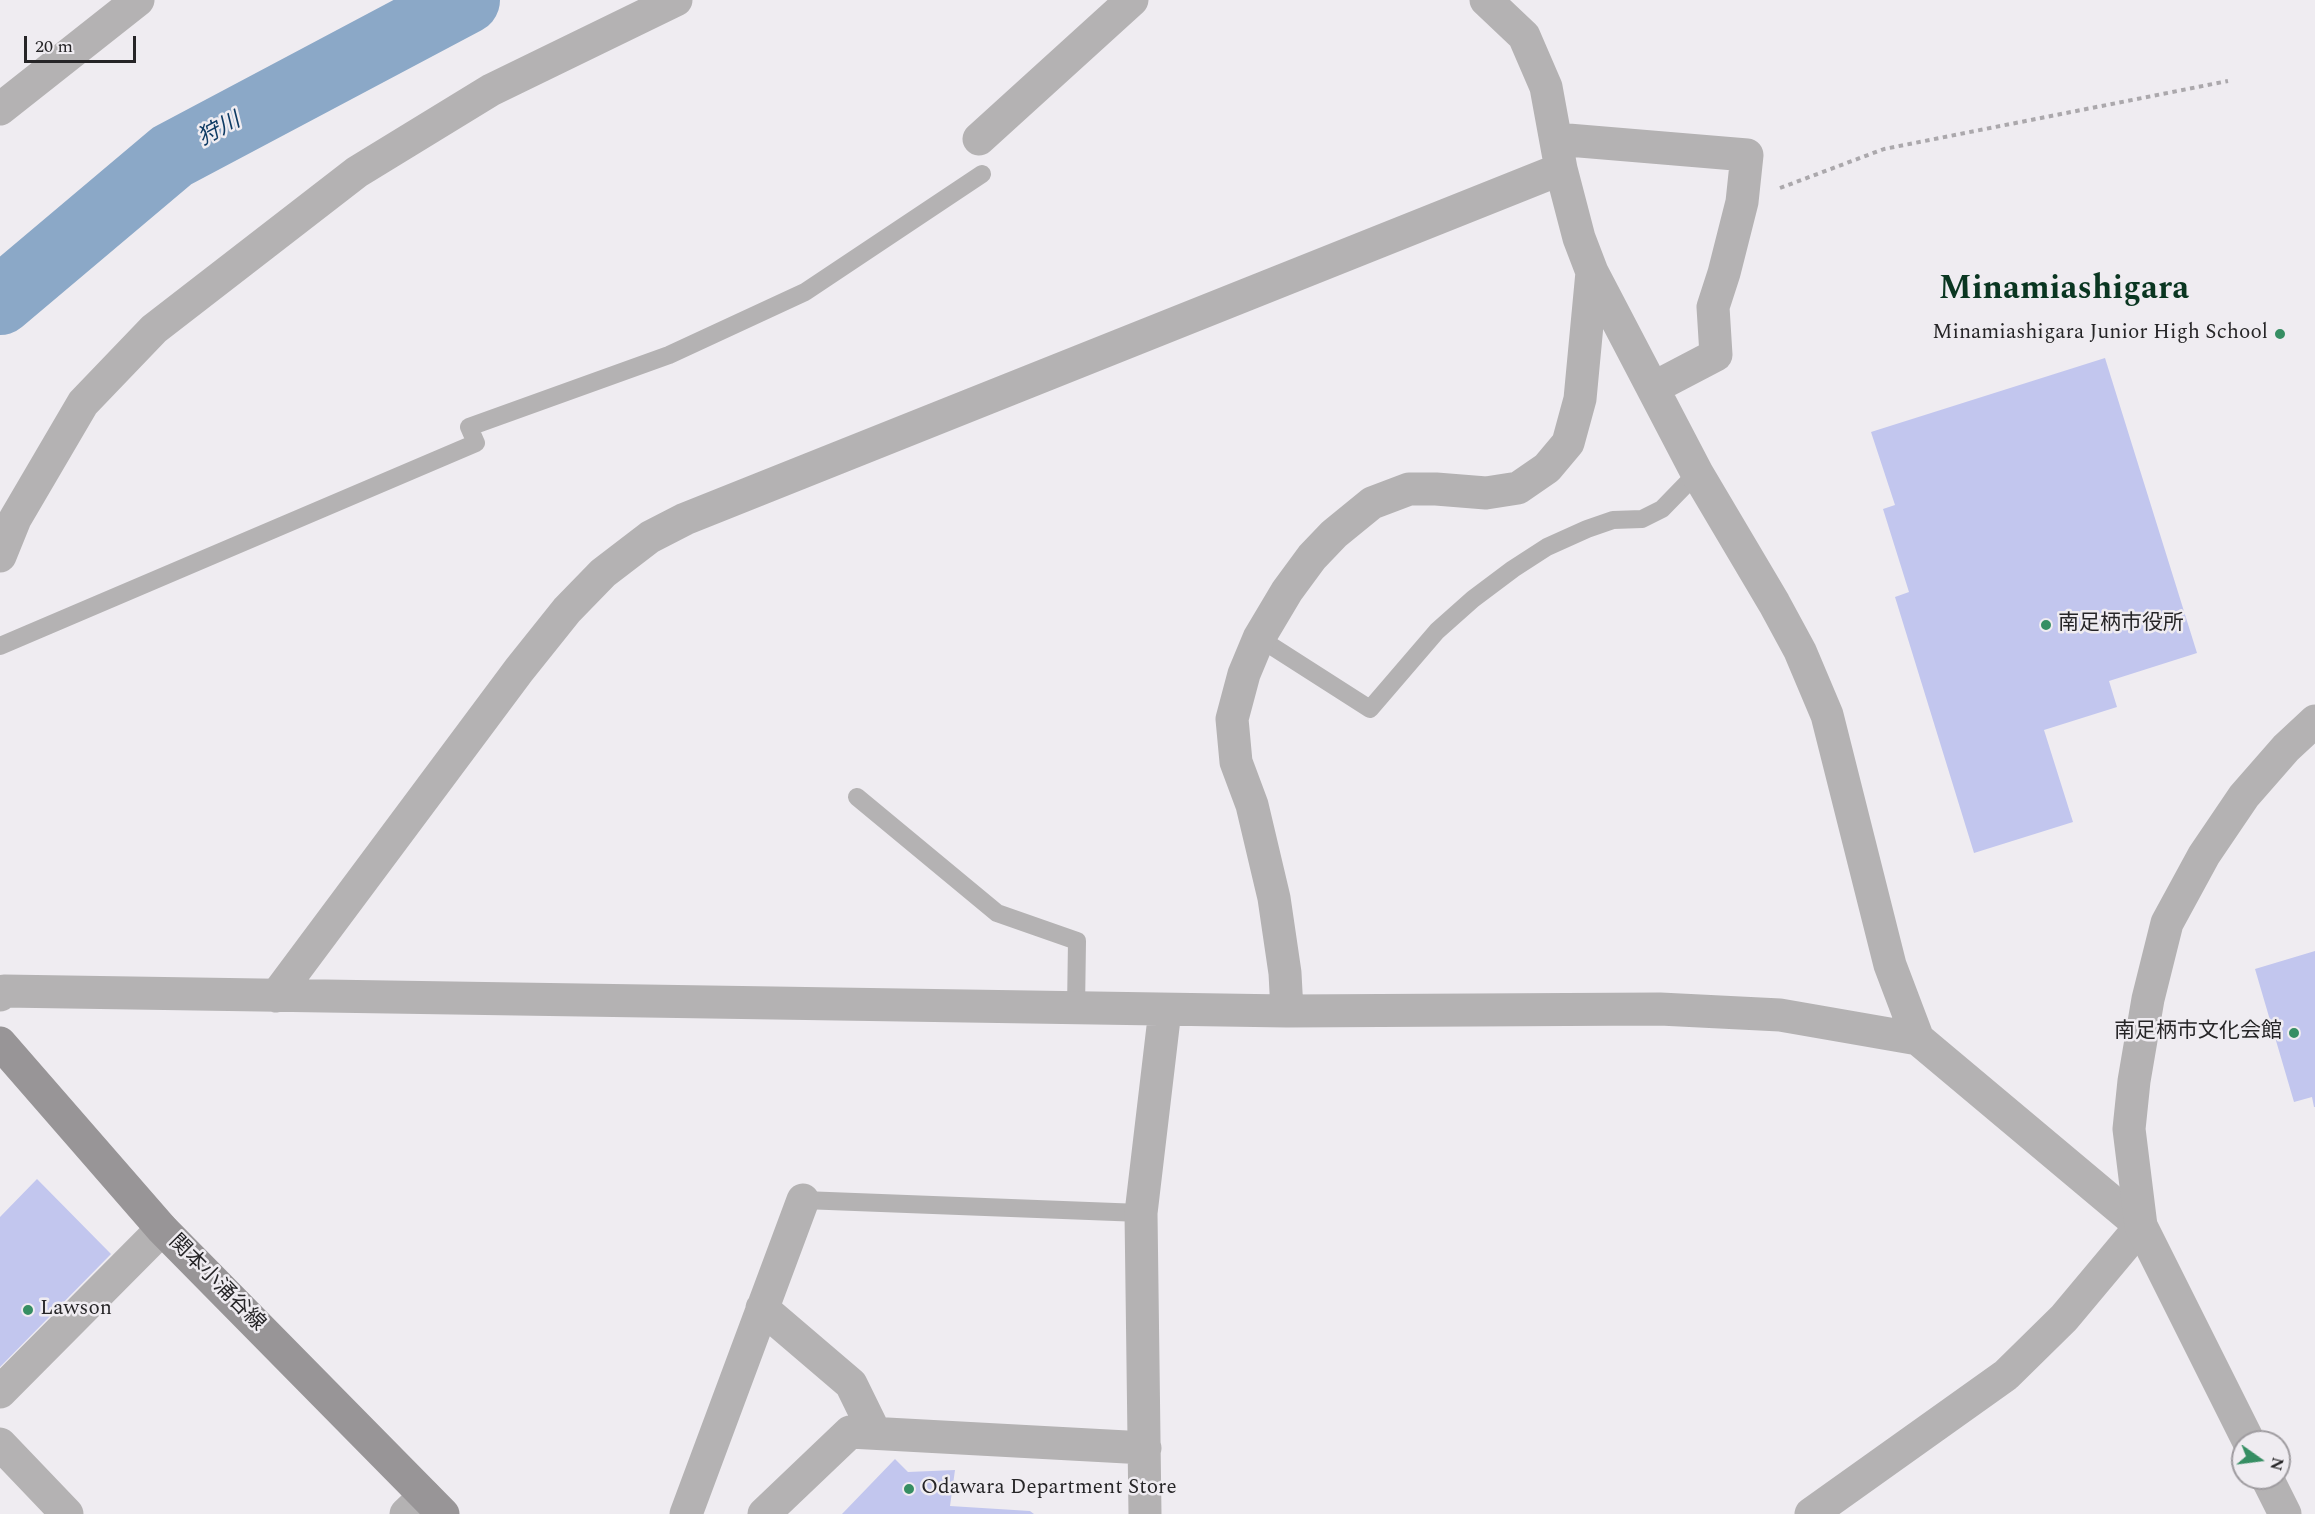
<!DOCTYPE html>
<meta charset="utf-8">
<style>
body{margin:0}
#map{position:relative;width:2315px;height:1514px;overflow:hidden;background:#efecf1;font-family:Spectral,serif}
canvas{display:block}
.north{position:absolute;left:2231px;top:1430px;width:60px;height:60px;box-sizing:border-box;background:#efecf1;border:2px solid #9f9ca0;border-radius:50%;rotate:104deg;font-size:16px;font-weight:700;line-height:24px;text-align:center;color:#262527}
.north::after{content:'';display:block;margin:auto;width:21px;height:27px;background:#368e63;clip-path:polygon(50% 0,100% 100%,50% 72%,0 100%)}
.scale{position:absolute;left:24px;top:36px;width:112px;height:27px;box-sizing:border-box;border:3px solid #262527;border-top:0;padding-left:8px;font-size:18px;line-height:21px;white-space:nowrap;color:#262527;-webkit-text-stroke:4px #efecf1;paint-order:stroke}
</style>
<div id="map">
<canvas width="2315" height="1514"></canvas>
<div class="north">N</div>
<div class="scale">20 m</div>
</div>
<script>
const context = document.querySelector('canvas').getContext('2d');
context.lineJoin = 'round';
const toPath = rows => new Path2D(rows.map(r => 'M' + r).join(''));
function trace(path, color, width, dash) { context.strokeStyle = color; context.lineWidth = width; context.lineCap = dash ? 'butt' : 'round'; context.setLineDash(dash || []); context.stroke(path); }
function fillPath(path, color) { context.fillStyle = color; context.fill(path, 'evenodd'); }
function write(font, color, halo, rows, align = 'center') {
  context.font = font + ' Spectral,"Noto Sans JP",serif'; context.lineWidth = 5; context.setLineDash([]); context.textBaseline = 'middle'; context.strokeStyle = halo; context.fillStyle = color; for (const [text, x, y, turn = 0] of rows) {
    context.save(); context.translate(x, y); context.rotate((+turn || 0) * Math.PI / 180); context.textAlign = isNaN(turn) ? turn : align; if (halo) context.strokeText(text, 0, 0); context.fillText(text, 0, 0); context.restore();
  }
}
trace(toPath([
 [0,301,172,156,466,0]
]), '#8ba8c7', 68);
fillPath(toPath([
 [2105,358,2197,653,2109,681,2117,707,2044,730,2073,822,1974,853,1895,597,1909,592,1883,509,1895,505,1871,432],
 [2315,951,2315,1107,2314,1107,2312,1097,2294,1102,2255,969],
 [37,1179,111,1254,0,1367,0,1217],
 [895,1459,908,1472,955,1470,950,1506,1030,1511,1034,1514,842,1514]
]), '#c2c6ee');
trace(toPath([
 [1780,188,1884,149,2228,81]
]), '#aba8ac', 4, [4.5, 4.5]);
trace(toPath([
 [1259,638,1370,709,1437,631,1473,599,1513,569,1547,547,1587,529,1613,520,1642,519,1662,509,1697,473],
 [0,646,476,443,469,427,669,355,805,292,982,174],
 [857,797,997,913,1077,941,1076,1009],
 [803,1200,1141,1213]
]), '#b4b2b3', 18);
trace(toPath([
 [1486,0,1524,36,1546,87,1561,169,1579,238,1592,272,1697,473,1774,603,1800,651,1827,715,1890,965,1918,1039,2141,1226,2064,1318,2006,1375,1811,1514],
 [979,139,1132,0],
 [1556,139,1747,155,1742,202,1724,273,1713,307,1716,355,1653,388],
 [0,556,15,519,83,403,154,329,357,172,491,90,676,0],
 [0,995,4,991,1287,1011,1660,1009,1780,1015,1918,1039],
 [276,996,519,670,567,610,603,573,650,537,685,519,1561,169],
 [1287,1011,1285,973,1274,898,1252,805,1236,762,1232,719,1244,674,1259,638,1287,591,1312,557,1334,534,1372,503,1409,489,1436,489,1486,493,1518,488,1547,468,1568,443,1580,399,1592,272],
 [762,1308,851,1384,875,1433],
 [0,1392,162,1229],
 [0,1444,67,1514],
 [406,1514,425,1496],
 [686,1514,803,1200],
 [764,1514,850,1432,1145,1448],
 [1145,1514,1141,1213,1165,1010]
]), '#b4b2b3', 33);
trace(toPath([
 [0,109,138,0],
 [2249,1442,2141,1226,2129,1129,2134,1081,2148,999,2167,923,2204,855,2244,796,2286,748,2315,721],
 [2267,1478,2285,1514]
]), '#b4b2b3', 33);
trace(toPath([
 [0,1043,162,1229,443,1514]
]), '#989597', 33);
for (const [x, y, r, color] of [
 [2280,334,6,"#368e63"],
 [2046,625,6,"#368e63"],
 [2294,1033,6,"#368e63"],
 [28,1310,6,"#368e63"],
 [909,1489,6,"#368e63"]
]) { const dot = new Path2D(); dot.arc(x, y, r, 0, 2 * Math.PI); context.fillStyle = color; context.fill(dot); trace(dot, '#efecf1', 2); }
write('21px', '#262527', '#efecf1', [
 ["Minamiashigara Junior High School",2268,334,"right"],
 ["南足柄市役所",2058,625],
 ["南足柄市文化会館",2282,1033,"right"],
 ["Lawson",40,1310],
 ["Odawara Department Store",921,1489]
], 'left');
write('21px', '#262527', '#efecf1', [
 ["関本小涌谷線",216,1284,45]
]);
write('italic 22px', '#0e3b64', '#efecf1', [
 ["狩川",220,131,-28]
]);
write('bold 33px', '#0a3621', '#efecf1', [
 ["Minamiashigara",2064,292]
]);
</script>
